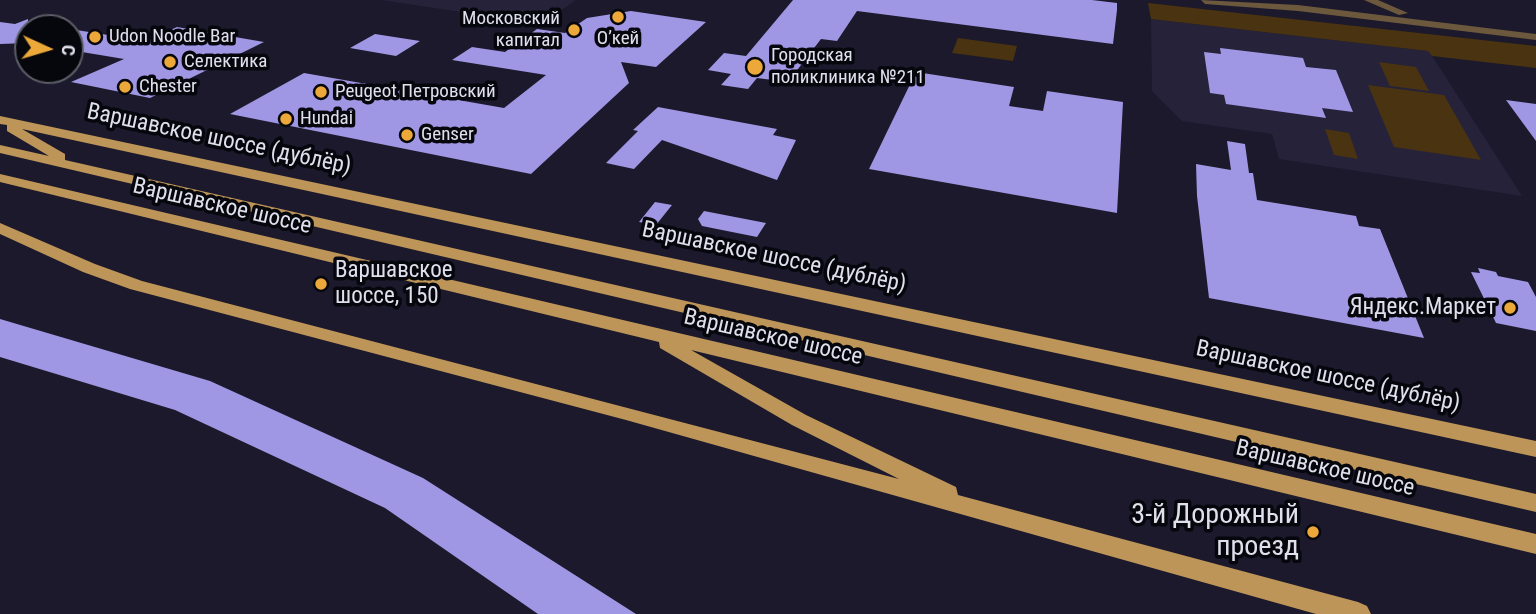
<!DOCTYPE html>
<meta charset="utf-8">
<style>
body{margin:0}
#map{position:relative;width:1536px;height:614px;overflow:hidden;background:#1b192b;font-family:"Roboto Condensed",sans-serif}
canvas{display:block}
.north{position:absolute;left:14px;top:14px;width:70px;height:70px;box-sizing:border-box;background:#06060d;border:2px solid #5d5d67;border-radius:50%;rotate:94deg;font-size:19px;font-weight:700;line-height:28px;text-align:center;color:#e0e0ed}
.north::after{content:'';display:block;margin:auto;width:24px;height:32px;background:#eca93a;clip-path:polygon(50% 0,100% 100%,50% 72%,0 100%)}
</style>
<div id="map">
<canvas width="1536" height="614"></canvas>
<div class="north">С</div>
</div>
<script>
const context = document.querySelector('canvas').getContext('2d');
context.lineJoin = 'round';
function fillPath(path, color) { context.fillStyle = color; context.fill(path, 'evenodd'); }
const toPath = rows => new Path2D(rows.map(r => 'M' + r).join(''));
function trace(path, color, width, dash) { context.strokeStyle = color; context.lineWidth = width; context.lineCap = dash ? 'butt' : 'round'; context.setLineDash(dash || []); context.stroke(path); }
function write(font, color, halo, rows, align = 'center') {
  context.font = font + ' "Roboto Condensed",sans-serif'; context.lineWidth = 7; context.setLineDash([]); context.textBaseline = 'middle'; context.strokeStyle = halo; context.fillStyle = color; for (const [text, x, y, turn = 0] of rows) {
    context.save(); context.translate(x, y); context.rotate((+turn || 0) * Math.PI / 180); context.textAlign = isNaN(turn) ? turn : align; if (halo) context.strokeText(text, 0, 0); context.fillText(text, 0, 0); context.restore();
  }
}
fillPath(toPath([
 [381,0,576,0,541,24],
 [1151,19,1429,51,1522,196,1279,159,1272,134,1182,121,1152,91]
]), '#25223a');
fillPath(toPath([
 [1148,3,1536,46,1536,68,1432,56,1428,51,1151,19],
 [958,38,1017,46,1013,61,952,53],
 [1379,62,1416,67,1429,91,1390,86],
 [1368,85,1444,95,1481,160,1394,147],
 [1325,129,1349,133,1358,159,1334,155]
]), '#493310');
fillPath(toPath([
 [793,0,1092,0,1117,3,1117,10,1113,44,857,11,837,41,821,39,788,82,757,78,748,89,721,85,731,74,708,70,724,53,746,56],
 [631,11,706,22,656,67,621,62,629,83,531,174,230,114,304,73,504,108,546,75,452,60,472,47,505,52,537,29,565,33,587,18],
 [28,19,28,43,0,44,0,22,15,24],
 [177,27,264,42,150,98,71,82,124,59,70,50,70,29,146,41],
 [375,34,420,41,396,56,350,48],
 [1220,48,1303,58,1306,67,1336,70,1353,112,1322,108,1326,118,1226,104,1224,95,1210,93,1204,52,1221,54],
 [916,72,1014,87,1009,106,1043,111,1047,91,1123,102,1117,213,869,169],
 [1506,100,1536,104,1536,141],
 [658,107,777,129,773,135,796,140,777,180,662,140,634,169,606,163,638,131,633,130],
 [1227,141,1245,144,1249,173,1253,173,1257,200,1356,216,1359,226,1380,229,1424,338,1209,298,1197,196,1196,164,1231,170],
 [655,202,672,205,656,225,639,222],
 [704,211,766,223,757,237,702,226,698,219],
 [1478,268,1496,272,1498,276,1528,282,1536,297,1536,331,1496,323,1471,272,1480,273],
 [0,319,210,381,423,478,636,614,538,614,385,508,175,410,0,357]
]), '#9f97e3');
fillPath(toPath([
 [1201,0,1298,5,1536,34,1536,40,1298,11,1205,4,1201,0],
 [1364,0,1378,0,1408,13,1399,15,1364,0]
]), '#6c583c');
fillPath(toPath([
 [0,116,1536,441,1536,457,22,129,65,154,65,160,1536,494,1536,512,0,153,0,145,49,156,7,131,7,125,0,124,0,116],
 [0,174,1536,534,1536,554,691,350,806,415,956,487,958,495,1358,602,1367,606,1371,614,1316,614,626,420,130,289,83,272,0,234,0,223,95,264,142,281,899,479,792,425,660,348,659,342,0,182,0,174]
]), '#be9558');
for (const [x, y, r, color] of [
 [618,17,7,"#eca93a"],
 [574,30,7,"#eca93a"],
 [95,37,7,"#eca93a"],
 [170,62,7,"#eca93a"],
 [755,67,9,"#eca93a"],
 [125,87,7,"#eca93a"],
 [321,92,7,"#eca93a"],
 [286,119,7,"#eca93a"],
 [407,135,7,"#eca93a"],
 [321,284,7,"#eca93a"],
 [1510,308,7,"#eca93a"],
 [1313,532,7,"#eca93a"]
]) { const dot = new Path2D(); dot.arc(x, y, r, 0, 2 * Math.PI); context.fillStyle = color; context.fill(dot); trace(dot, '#06060d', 2.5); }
write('19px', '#e0e0ed', '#06060d', [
 ["Московский",560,19,"right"],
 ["капитал",560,41,"right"],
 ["Udon Noodle Bar",109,37],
 ["О’кей",618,39,"center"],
 ["Городская",771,56],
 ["поликлиника №211",771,78],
 ["Селектика",184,62],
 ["Chester",139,87],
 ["Peugeot Петровский",335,92],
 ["Hundai",300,119],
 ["Genser",421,135]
], 'left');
write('23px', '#e0e0ed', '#06060d', [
 ["Варшавское шоссе (дублёр)",219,140,12],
 ["Варшавское шоссе",222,207,13],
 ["Варшавское шоссе (дублёр)",774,258,12],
 ["Варшавское шоссе",773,338,13],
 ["Варшавское шоссе (дублёр)",1328,377,12],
 ["Варшавское шоссе",1325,469,13]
]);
write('23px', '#e0e0ed', '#06060d', [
 ["Варшавское",335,271],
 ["шоссе, 150",335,297],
 ["Яндекс.Маркет",1496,308,"right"]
], 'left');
write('28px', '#e0e0ed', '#06060d', [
 ["3-й Дорожный",1299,516],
 ["проезд",1299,548]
], 'right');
</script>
